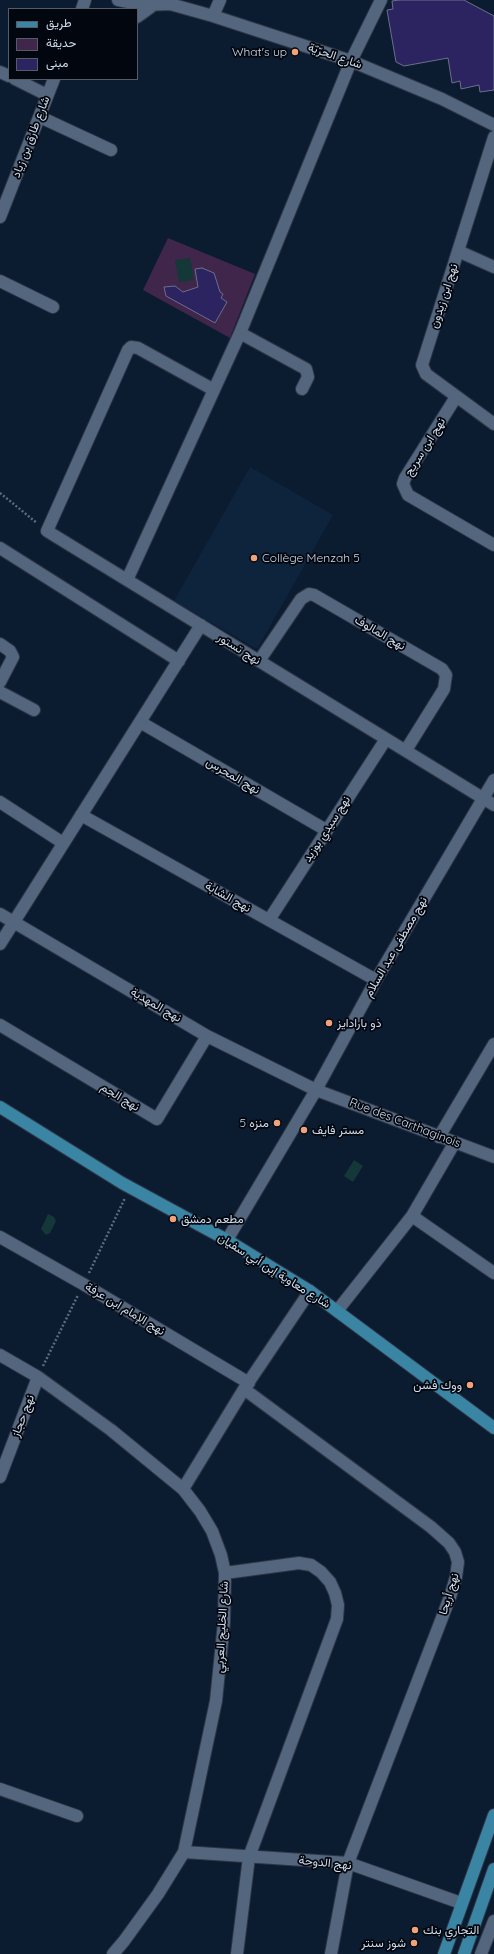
<!DOCTYPE html>
<meta charset="utf-8">
<style>
body{margin:0}
#map{position:relative;width:494px;height:1954px;overflow:hidden;background:#0b1c30;font-family:Quicksand,Vazirmatn,sans-serif}
canvas{display:block}
.legend{position:absolute;left:8px;top:8px;width:130px;height:72px;box-sizing:border-box;background:#02070f;border:1px solid #555c67;margin:0;padding:5px 7px;list-style:none;font-size:12px;color:#d1dcea}
.legend li{display:flex;align-items:center;gap:8px;height:20px}
.legend b{width:20px;border:1px solid #555c67}
</style>
<div id="map">
<canvas width="494" height="1954"></canvas>
<ul class="legend">
<li><b style="height:5px;background:#3985a3"></b>طريق</li>
<li><b style="height:11px;background:#3f264a"></b>حديقة</li>
<li><b style="height:11px;background:#2c2460"></b>مبنى</li>
</ul>
</div>
<script>
const context = document.querySelector('canvas').getContext('2d');
context.lineJoin = 'round';
function fillPath(path, color) { context.fillStyle = color; context.fill(path, 'evenodd'); }
const toPath = rows => new Path2D(rows.map(r => 'M' + r).join(''));
function trace(path, color, width, dash) { context.strokeStyle = color; context.lineWidth = width; context.lineCap = dash ? 'butt' : 'round'; context.setLineDash(dash || []); context.stroke(path); }
function write(font, color, halo, rows, align = 'center') {
  context.font = font + ' Quicksand,Vazirmatn,sans-serif'; context.lineWidth = 3.5; context.setLineDash([]); context.textBaseline = 'middle'; context.strokeStyle = halo; context.fillStyle = color; for (const [text, x, y, turn = 0] of rows) {
    context.save(); context.translate(x, y); context.rotate((+turn || 0) * Math.PI / 180); context.textAlign = isNaN(turn) ? turn : align; if (halo) context.strokeText(text, 0, 0); context.fillText(text, 0, 0); context.restore();
  }
}
fillPath(toPath([
 [250,467,333,515,257,649,174,601]
]), '#0e243d');
fillPath(toPath([
 [168,238,255,274,230,338,143,290]
]), '#3f264a');
fillPath(toPath([
 [190,258,194,280,179,282,175,260],
 [354,1160,363,1166,353,1182,344,1176],
 [48,1214,54,1217,56,1221,50,1233,46,1235,41,1229]
]), '#143837');
const building = toPath([
 [399,0,464,0,494,16,494,90,480,92,479,85,461,89,460,81,452,83,448,58,404,66,396,62,387,10,393,9,392,1,399,0],
 [202,268,214,273,220,292,223,294,221,298,227,302,215,323,166,296,164,287,175,286,183,292,198,287,195,269,202,268]
]);
fillPath(building, '#2c2460');
trace(building, '#6e6e8b', 1);
const minor = toPath([
 [118,0,144,5,170,4],
 [163,0,170,4,213,16,351,61,442,99,494,125],
 [82,9,85,0],
 [213,16,220,0],
 [137,17,155,4],
 [0,72,9,76],
 [15,79,47,95],
 [40,117,111,150],
 [494,137,422,365,426,374,494,424],
 [0,217,54,79],
 [458,251,494,267],
 [0,281,53,307],
 [240,333,306,369,308,377,302,389],
 [214,390,138,348,131,347,128,350,47,531,494,805],
 [456,397,405,478,403,484,408,495,494,545],
 [0,548,179,661],
 [127,580,240,333,351,61,381,0],
 [0,644,10,651,13,657,0,682],
 [259,661,301,599,309,594,314,595,442,669,446,675,444,689,406,750],
 [0,692,34,710],
 [140,722,326,830],
 [0,802,63,843],
 [81,815,376,980],
 [0,914,207,1036,316,1090,494,1157],
 [269,920,386,739],
 [0,944,201,625],
 [0,1025,157,1119,207,1036],
 [439,1137,494,1044],
 [412,1216,494,1273],
 [0,1237,83,1284,249,1383],
 [227,1240,316,1090,376,980,494,780],
 [337,1311,412,1216,455,1142],
 [0,1355,38,1377,111,1430,183,1489,200,1511,212,1531,221,1555,225,1573,224,1622,216,1701,184,1852,158,1894,124,1941,113,1954],
 [244,1389,431,1527,449,1543,455,1552,458,1562,456,1577,450,1597,348,1863,331,1954],
 [0,1477,38,1377],
 [183,1489,244,1389,310,1291],
 [225,1573,299,1563,311,1565,321,1572,330,1582,335,1593,338,1605,337,1619,249,1857,237,1954],
 [0,1789,77,1816],
 [184,1852,348,1863,461,1903],
 [481,1954,494,1921]
]);
const major = toPath([
 [0,1107,122,1183,227,1240,310,1291,494,1428],
 [444,1954,494,1815],
 [464,1954,494,1869]
]);
trace(minor, '#2e3545', 14);
trace(major, '#2e3545', 14);
trace(toPath([
 [0,493,37,523],
 [89,1273,125,1198],
 [43,1366,78,1295]
]), '#5c6a7c', 2.5, [2, 2]);
trace(minor, '#53667e', 12);
trace(major, '#3985a3', 12);
for (const [x, y, r, color] of [
 [295,52,4,"#f0a27a"],
 [254,558,4,"#f0a27a"],
 [329,1023,4,"#f0a27a"],
 [277,1123,4,"#f0a27a"],
 [304,1130,4,"#f0a27a"],
 [173,1219,4,"#f0a27a"],
 [470,1385,4,"#f0a27a"],
 [415,1930,4,"#f0a27a"],
 [414,1943,4,"#f0a27a"]
]) { const dot = new Path2D(); dot.arc(x, y, r, 0, 2 * Math.PI); context.fillStyle = color; context.fill(dot); trace(dot, '#02070f', 1.5); }
write('12px', '#d1dcea', '#02070f', [
 ["What's up",287,52,"right"],
 ["Collège Menzah 5",262,558],
 ["ذو بارادايز",337,1023],
 ["منزه 5",269,1123,"right"],
 ["مستر فايف",312,1130],
 ["مطعم دمشق",181,1219],
 ["ووك فشن",462,1385,"right"],
 ["التجاري بنك",423,1930],
 ["شوز سنتر",406,1943,"right"]
], 'left');
write('12px', '#d1dcea', '#02070f', [
 ["شارع الحرّيّة",335,56,19],
 ["شارع طارق بن زياد",31,137,-69],
 ["نهج ابن زيدون",444,296,-72],
 ["نهج ابن سريج",425,447,-58],
 ["نهج المالوف",380,633,30],
 ["نهج تستور",239,649,32],
 ["نهج المحرس",233,776,30],
 ["نهج سيدي بوزيد",327,829,-57],
 ["نهج الشابة",228,897,29],
 ["نهج مصطفى عبد السلام",396,947,-60],
 ["نهج المهدية",156,1005,30],
 ["نهج الجم",120,1097,31],
 ["Rue des Carthaginois",405,1123,21],
 ["شارع معاوية إبن أبي سفيان",274,1271,32],
 ["نهج الإمام ابن عرفة",125,1309,31],
 ["نهج حجاز",23,1416,-69],
 ["نهج أريحا",449,1594,-73],
 ["شارع الخليج العربي",222,1627,-87],
 ["نهج الدوحة",325,1863,6]
]);
</script>
